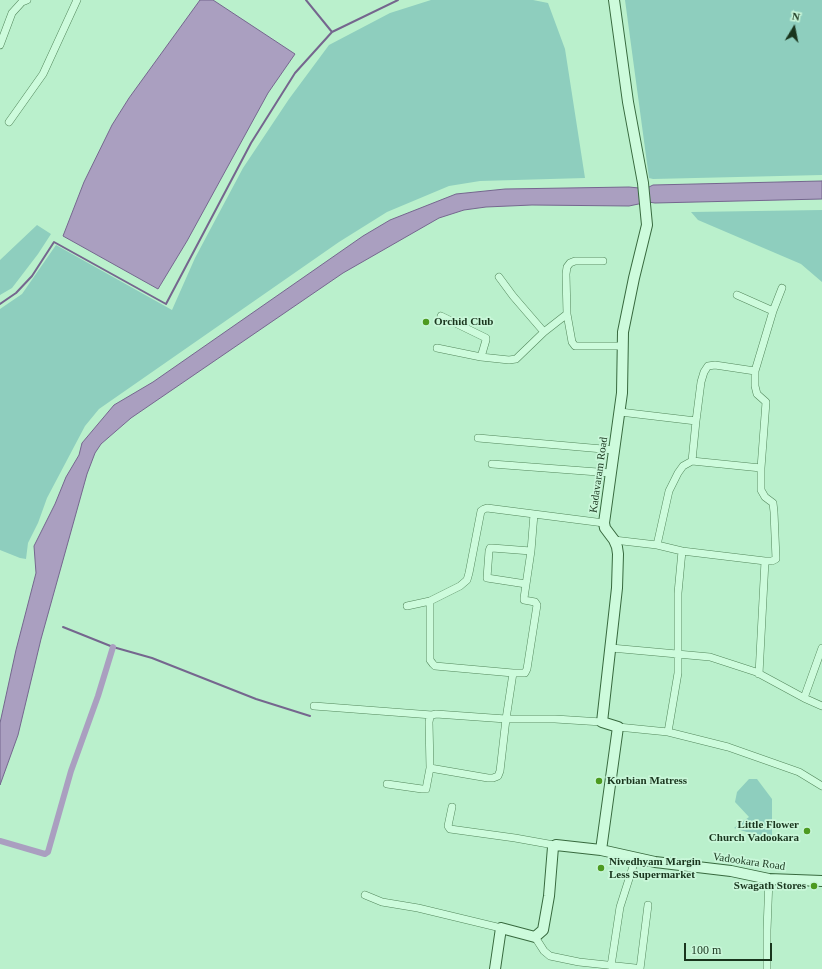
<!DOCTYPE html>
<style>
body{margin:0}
#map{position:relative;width:822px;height:969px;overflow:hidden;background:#baf0cc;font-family:Georgia,serif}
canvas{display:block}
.north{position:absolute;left:774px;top:8px;width:40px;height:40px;-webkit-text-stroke:3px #c9f7d9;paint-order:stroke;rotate:10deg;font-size:11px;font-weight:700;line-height:16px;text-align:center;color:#19351d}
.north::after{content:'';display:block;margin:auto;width:14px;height:18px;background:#19351d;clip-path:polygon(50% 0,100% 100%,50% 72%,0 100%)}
.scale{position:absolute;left:684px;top:943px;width:88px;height:18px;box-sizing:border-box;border:2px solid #19351d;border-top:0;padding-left:5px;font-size:12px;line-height:14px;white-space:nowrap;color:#19351d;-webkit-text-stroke:3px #c9f7d9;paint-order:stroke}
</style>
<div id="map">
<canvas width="822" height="969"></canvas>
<div class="north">N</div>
<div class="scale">100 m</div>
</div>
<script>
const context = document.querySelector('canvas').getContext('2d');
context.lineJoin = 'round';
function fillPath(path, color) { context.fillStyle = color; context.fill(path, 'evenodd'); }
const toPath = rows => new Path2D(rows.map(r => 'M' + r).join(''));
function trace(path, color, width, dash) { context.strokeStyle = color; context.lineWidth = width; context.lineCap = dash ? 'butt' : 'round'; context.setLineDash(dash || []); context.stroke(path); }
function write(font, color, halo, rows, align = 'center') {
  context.font = font + ' Georgia,serif'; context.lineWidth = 3.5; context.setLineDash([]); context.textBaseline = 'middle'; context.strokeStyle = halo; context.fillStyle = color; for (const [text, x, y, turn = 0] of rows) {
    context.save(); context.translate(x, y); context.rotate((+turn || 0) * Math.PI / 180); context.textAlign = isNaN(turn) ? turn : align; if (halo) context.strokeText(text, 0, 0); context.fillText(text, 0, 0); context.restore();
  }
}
fillPath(toPath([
 [431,0,533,0,548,3,565,49,585,178,480,181,449,186,387,212,339,242,99,409,85,426,47,498,38,523,28,543,26,559,20,558,0,550,0,309,22,294,56,245,172,310,195,258,243,168,289,99,329,45,390,13],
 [625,0,822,0,822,175,653,179,649,178],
 [822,210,822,282,801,264,698,220,691,212],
 [37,225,51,234,38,254,12,288,0,295,0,260],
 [749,779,757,779,772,799,772,840,734,828,749,817,735,802,737,792]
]), '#8ecebe');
const water = toPath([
 [200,0,213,0,295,54,268,93,187,241,158,289,63,236,84,182,112,125,129,98,200,0],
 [822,181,822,199,655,203,648,202,629,206,532,205,486,207,464,210,439,218,343,273,131,418,101,444,95,453,87,474,41,639,18,735,0,785,0,723,16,650,36,573,34,546,55,504,66,477,79,455,82,443,114,405,153,382,363,236,390,220,456,194,505,189,629,187,639,188,647,188,653,185,822,181]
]);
fillPath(water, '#aa9fc0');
trace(water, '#75668e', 1);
trace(toPath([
 [306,0,332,32],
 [0,304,16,293,32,276,54,242,166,304,251,143,295,73,332,32,398,0],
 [63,627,113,647,152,658,256,699,310,716]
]), '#75668e', 2);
trace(toPath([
 [0,841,45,854,48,852,71,771,98,696,113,647]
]), '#aa9fc0', 6);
const street = toPath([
 [0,45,12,13,22,2,27,0],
 [9,122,43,74,77,0],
 [499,277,513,296,544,332],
 [737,295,773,311,755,371,755,386,757,394,766,402,761,468,761,490,765,497,773,503,774,512,776,559,772,561,765,561],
 [773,311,782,288],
 [567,314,572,342,575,346,623,346],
 [441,316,486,338,486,340,481,357],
 [437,348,481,357,509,360,516,359,544,332,567,314,566,274,567,267,570,263,575,261,603,261],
 [620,412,696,421,701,382,704,372,708,366,715,365,755,371],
 [478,438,614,450],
 [692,461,696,421],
 [492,464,611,473],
 [614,540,657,545,682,551,678,593,678,673,668,732],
 [657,545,669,491,678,473,683,466,692,461,761,468],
 [682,551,765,561,759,674],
 [526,584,487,578,489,551,490,548,492,548,531,551],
 [430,601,430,660,433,664,435,666,513,673],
 [407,606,430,601,460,586,467,580,469,573,481,511,484,509,487,508,604,523],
 [611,648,710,657,756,672,804,698,822,706],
 [804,698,822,648],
 [314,706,432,715],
 [618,727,668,732,728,747,799,772,822,786],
 [430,768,488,778,493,778,498,776,500,771,506,719,555,719,602,722],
 [387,784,422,789,426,789,430,768,429,722,430,717,432,715,436,714,506,719,513,673,525,673,527,669,537,605,535,602,524,600,524,598,531,551,534,514],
 [452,807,448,826,450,829,515,838,554,845],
 [365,895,382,902,418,908,501,928],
 [535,937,544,951,550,956,579,962,635,968],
 [611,966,620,907,636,857],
 [640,969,648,905],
 [767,969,767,930,769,879]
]);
const secondary = toPath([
 [601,850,618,727,602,722,617,588,618,554,617,547,614,540,605,528,604,523,622,393,623,332,634,278,647,225,643,183,628,102,614,0],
 [495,969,501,928,535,937,543,930,549,896,553,847,556,845,601,850,655,862,731,871,769,879,822,881]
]);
trace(street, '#53875c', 8);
trace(secondary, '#37693e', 12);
trace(street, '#cdfbdc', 7);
trace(secondary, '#cdfbdc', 10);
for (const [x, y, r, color] of [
 [426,322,4,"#4d9a20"],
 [599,781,4,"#4d9a20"],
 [807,831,4,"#4d9a20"],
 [601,868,4,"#4d9a20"],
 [814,886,4,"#4d9a20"]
]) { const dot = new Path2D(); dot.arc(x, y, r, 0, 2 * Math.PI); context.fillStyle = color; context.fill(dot); trace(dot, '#c9f7d9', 1.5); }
write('bold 11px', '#19351d', '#c9f7d9', [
 ["Orchid Club",434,322],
 ["Korbian Matress",607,781],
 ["Little Flower",799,825,"right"],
 ["Church Vadookara",799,838,"right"],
 ["Nivedhyam Margin",609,862],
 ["Less Supermarket",609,875],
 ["Swagath Stores",806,886,"right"]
], 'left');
write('11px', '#19351d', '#c9f7d9', [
 ["Kadavaram Road",599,475,-82],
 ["Vadookara Road",749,862,8]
]);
</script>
